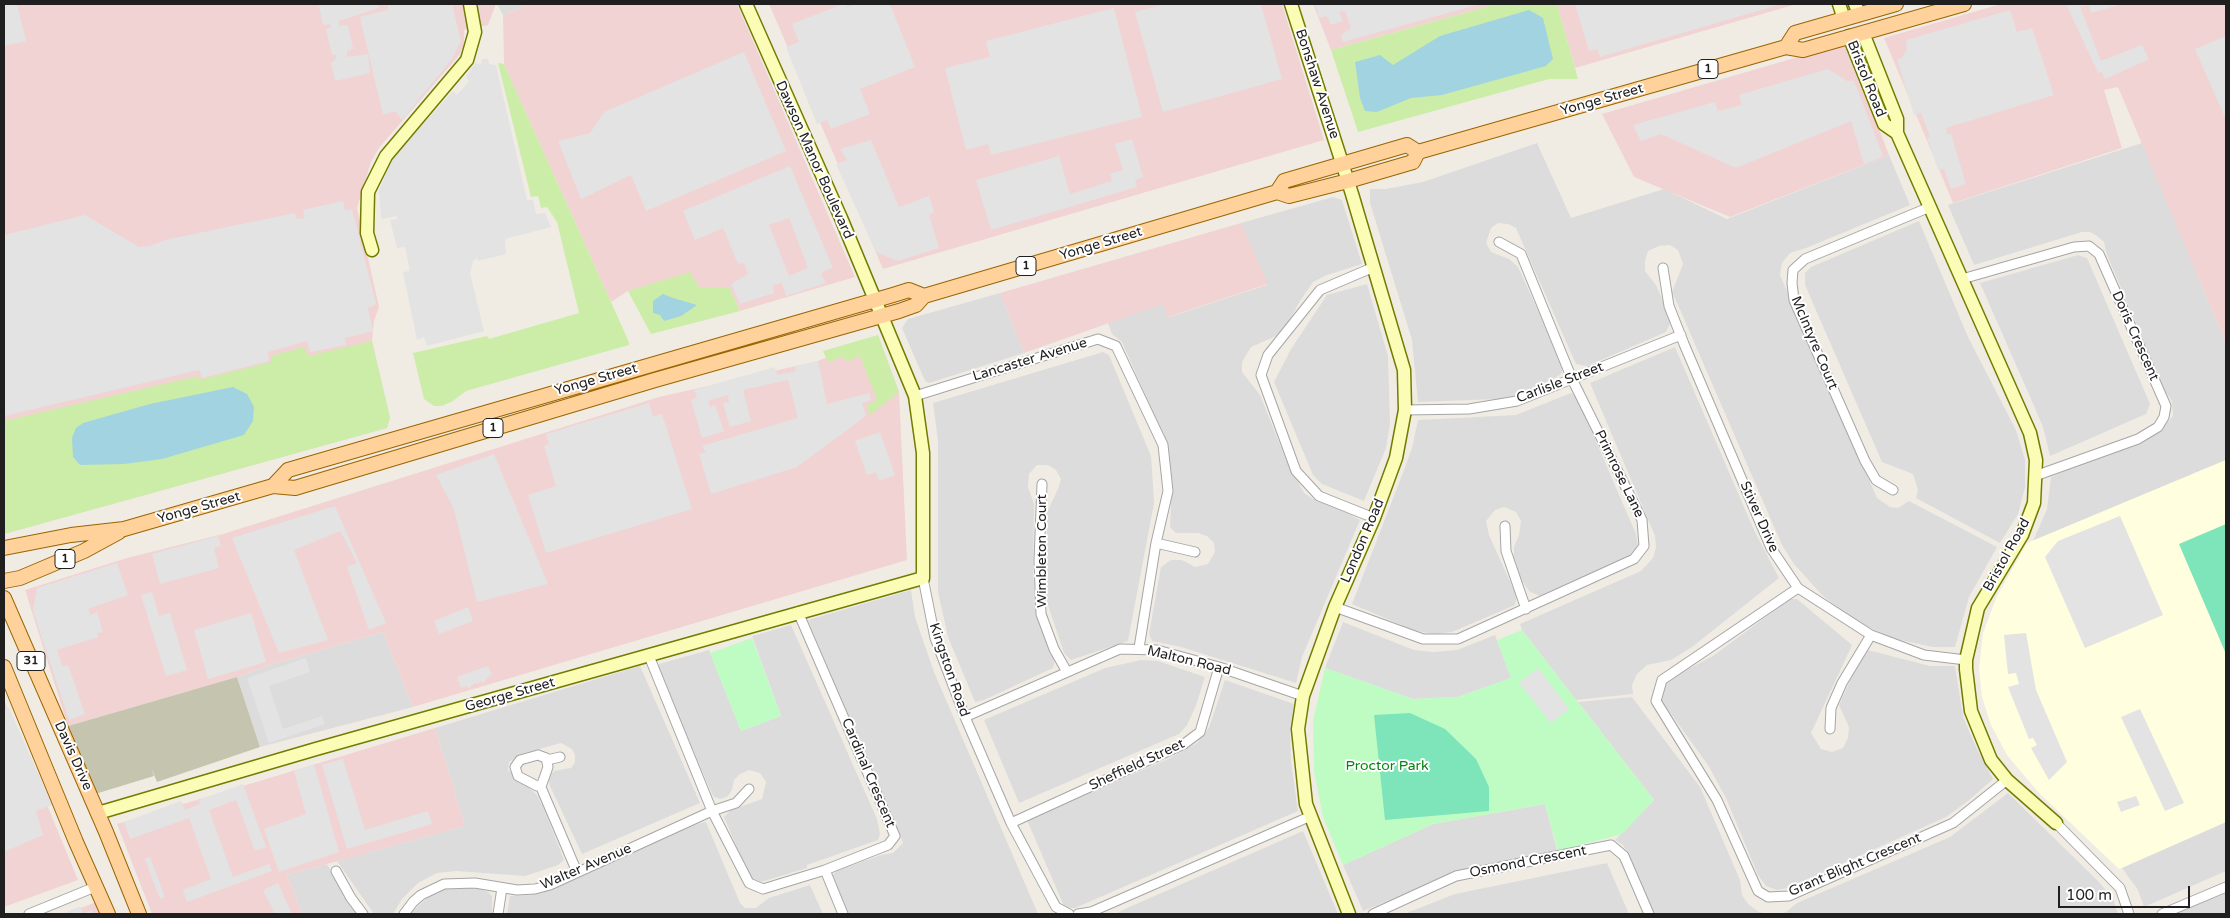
<!DOCTYPE html>
<style>
body{margin:0}
#map{position:relative;width:2230px;height:918px;overflow:hidden;background:#f0ece4;font-family:"Varela Round",sans-serif}
canvas{display:block}
.frame{position:absolute;inset:0;border:5px solid #1f1f1f;pointer-events:none}
.scale{position:absolute;left:2058px;top:886px;width:132px;height:22px;box-sizing:border-box;border:2px solid #1f1f1f;border-top:0;padding-left:6px;font-size:15px;line-height:18px;white-space:nowrap;color:#1f1f1f;-webkit-text-stroke:4px #fff;paint-order:stroke}
</style>
<div id="map">
<canvas width="2230" height="918"></canvas>
<div class="frame"></div>
<div class="scale">100 m</div>
</div>
<script>
const context = document.querySelector('canvas').getContext('2d');
context.lineJoin = 'round';
function fillPath(path, color) { context.fillStyle = color; context.fill(path, 'evenodd'); }
const toPath = rows => new Path2D(rows.map(r => 'M' + r).join(''));
function trace(path, color, width, dash) { context.strokeStyle = color; context.lineWidth = width; context.lineCap = dash ? 'butt' : 'round'; context.setLineDash(dash || []); context.stroke(path); }
function write(font, color, halo, rows, align = 'center') {
  context.font = font + ' "Varela Round",sans-serif'; context.lineWidth = 4; context.setLineDash([]); context.textBaseline = 'middle'; context.strokeStyle = halo; context.fillStyle = color; for (const [text, x, y, turn = 0] of rows) {
    context.save(); context.translate(x, y); context.rotate((+turn || 0) * Math.PI / 180); context.textAlign = isNaN(turn) ? turn : align; if (halo) context.strokeText(text, 0, 0); context.fillText(text, 0, 0); context.restore();
  }
}
fillPath(toPath([
 [497,4,530,4,503,15],
 [1537,143,1571,218,1664,189,1727,219,1889,155,1910,205,1806,248,1790,253,1782,263,1780,275,1877,498,1890,507,1898,508,1909,501,1997,547,1969,597,1955,647,1933,647,1895,639,1853,620,1822,595,1794,564,1782,545,1678,305,1672,292,1683,264,1678,250,1670,245,1659,246,1648,251,1645,261,1645,271,1656,285,1667,310,1670,324,1666,332,1587,366,1576,364,1516,228,1508,224,1498,223,1491,228,1486,243,1491,252,1509,259,1518,267,1562,363,1562,373,1553,379,1516,396,1499,399,1418,402,1412,340,1370,203,1370,189,1386,189,1423,182],
 [2142,143,2226,343,2226,460,2033,541,2047,509,2051,477,2164,426,2173,416,2172,401,2165,391,2107,255,2104,242,2097,236,2090,232,2082,232,1974,265,1948,205],
 [1333,197,1342,200,1362,264,1327,275,1313,282,1300,301,1288,323,1276,336,1251,347,1242,362,1242,372,1260,395,1286,460,1304,493,1313,499,1332,505,1360,520,1302,657,1296,683,1181,647,1152,641,1149,634,1161,567,1171,560,1182,560,1195,567,1208,564,1215,552,1214,543,1207,536,1198,533,1176,533,1170,527,1172,481,1165,440,1122,342,1112,334,1108,323,1163,303,1169,317,1267,285,1241,223],
 [1919,221,1968,337,2016,430,2025,460,2025,487,2018,514,2000,543,1916,498,1918,490,1913,474,1882,462,1805,285,1805,273,1811,267],
 [2078,255,2087,258,2150,404,2146,414,2050,456,2043,427,2031,399,1980,283],
 [1367,284,1388,356,1390,424,1386,448,1364,501,1322,484,1313,475,1274,382,1291,349,1327,295],
 [1000,293,1024,353,929,383,925,381,902,328,908,319],
 [1675,347,1754,530,1779,578,1692,647,1671,660,1647,665,1637,674,1632,685,1633,694,1576,700,1522,630,1520,624,1641,571,1653,558,1656,547,1655,536,1590,383],
 [1103,352,1109,355,1151,456,1152,469,1154,503,1128,641,1071,660,1064,653,1047,602,1047,512,1058,489,1061,479,1056,470,1048,465,1037,465,1029,474,1028,487,1034,504,1033,572,1035,596,1040,625,1055,660,1053,668,984,700,975,702,948,637,938,592,938,441,933,403],
 [1571,393,1574,395,1583,411,1636,534,1638,547,1632,555,1539,596,1529,591,1521,579,1514,557,1514,547,1519,535,1521,521,1516,512,1504,507,1495,510,1486,521,1489,535,1517,597,1515,605,1452,632,1433,634,1413,630,1352,604,1404,470,1412,448,1418,420,1516,415],
 [911,590,915,617,934,672,1038,914,845,914,830,879,836,871,881,855,893,853,903,843,808,620],
 [1790,599,1797,599,1852,645,1811,733,1821,749,1832,752,1843,748,1848,738,1849,727,1839,705,1864,649,1930,666,1955,666,1963,717,1976,747,1993,779,1968,801,1946,817,1788,888,1777,890,1766,886,1758,875,1726,798,1708,765,1661,700,1662,688,1673,677,1713,656],
 [1343,622,1414,650,1434,652,1457,650,1495,635,1511,678,1458,697,1413,699,1325,668],
 [791,625,877,819,880,834,878,840,807,865,807,868,761,882,750,878,724,817,731,810,762,799,766,782,760,773,749,770,740,774,734,780,732,790,727,797,720,799,713,796,659,672,659,664,709,650,741,731,781,716,752,636],
 [383,632,413,707,260,747,237,677,273,664],
 [1141,660,1158,661,1205,677,1195,708,1187,725,1179,734,1019,803,984,720,1105,668],
 [640,666,700,803,582,854,550,786,548,777,554,771,571,768,575,762,575,755,572,749,561,743,521,754,509,762,508,770,537,795,543,806,564,860,558,865,525,876,456,871,437,873,418,883,402,899,393,914,374,914,337,861,465,826,435,728],
 [1225,680,1294,704,1290,729,1291,762,1298,811,1075,908,1067,908,1064,906,1027,820,1168,759,1197,743,1209,728],
 [1632,697,1700,787,1740,880,1742,895,1748,904,1759,912,1768,914,1650,914,1632,874,1629,855,1623,845,1615,840,1654,800,1578,702],
 [2008,793,2099,882,2113,899,2118,914,1781,914,1786,912,1797,903,1950,837],
 [1545,804,1558,854,1452,875,1363,911,1343,865,1433,824],
 [706,822,740,903,745,908,756,908,769,898,810,885,823,914,507,914,510,896,532,895,556,886,663,837,697,824],
 [2226,822,2226,871,2144,907,2138,890,2122,868],
 [1303,831,1338,914,1115,914,1127,908],
 [1607,863,1629,914,1404,914,1455,894],
 [327,864,339,886,359,914,302,914,287,875],
 [451,887,475,887,488,892,492,896,492,914,409,914,433,893],
 [2226,893,2226,914,2175,914,2188,908]
]), '#dddcdc');
fillPath(toPath([
 [4,4,496,4,488,25,464,30,464,43,460,54,379,148,371,162,357,208,379,307,374,321,372,341,390,418,387,428,4,534],
 [530,4,737,4,855,277,740,311,729,287,628,291,611,302,504,64,503,15],
 [769,4,1282,4,1324,140,883,269],
 [1313,4,1497,4,1331,50],
 [1557,4,1797,4,1575,68],
 [2001,4,2226,4,2226,343,2118,87,2104,90,2122,148,1953,203,1884,38],
 [1846,43,1889,155,1730,217,1634,177,1602,114],
 [1241,223,1268,284,1168,317,1163,304,1024,353,1000,293],
 [878,335,899,392,907,560,413,707,383,632,273,664,237,677,68,726,25,590,127,558,223,534,659,397,818,361],
 [4,700,78,880,4,907],
 [435,728,465,826,287,875,302,914,152,914,117,824],
 [99,901,104,914,65,914]
]), '#f2d3d3');
fillPath(toPath([
 [2226,460,2226,822,2119,869,2039,793,2007,755,1991,725,1982,697,1979,669,1983,633,1997,596,2027,543]
]), '#fffedf');
fillPath(toPath([
 [237,677,260,747,157,782,151,767,154,776,95,794,68,726]
]), '#c5c5af');
fillPath(toPath([
 [1497,4,1557,4,1578,79,1549,79,1358,132,1331,50],
 [498,63,504,64,628,340,629,345,466,391,453,401,442,406,434,406,424,399,413,353,487,336,489,339,579,313,557,222,547,207,541,208,538,196,531,197],
 [690,272,699,287,729,287,740,311,651,334,628,291],
 [878,335,899,392,870,415,867,405,877,400,860,356,846,362,844,356,828,362,823,351],
 [372,341,390,418,387,428,4,534,4,421,198,376,199,380,271,362,271,356,304,347,308,356]
]), '#cbeda8');
fillPath(toPath([
 [1522,630,1654,800,1622,834,1558,851,1545,804,1433,824,1343,865,1323,817,1314,771,1313,721,1325,668,1413,699,1458,697,1511,678,1497,640],
 [752,638,781,716,741,731,710,653]
]), '#bffcc3');
fillPath(toPath([
 [2226,524,2226,654,2179,544],
 [1410,713,1445,729,1476,759,1489,787,1489,811,1385,820,1374,715]
]), '#7ee4ba');
fillPath(toPath([
 [4,4,17,4,26,41,4,46],
 [326,4,378,4,379,8,339,21,339,26,348,25,353,49,347,51,347,57,368,54,370,73,335,81,331,63,336,59,336,55,332,55,326,29,331,28,330,24,323,25,319,6],
 [388,4,452,4,461,41,452,59,402,120,395,111,383,115,360,17,388,10],
 [843,4,846,4,847,7,856,4,890,4,915,67,860,89,870,114,831,129,827,120,817,124,786,47,799,42,792,24],
 [1165,4,1261,4,1282,79,1163,112,1135,12],
 [1315,4,1480,4,1343,42,1341,35,1351,28,1345,11,1339,12,1343,21,1331,25,1327,16,1319,18],
 [1575,4,1778,4,1778,5,1600,57,1597,49,1589,51],
 [2073,4,2122,4,2091,13,2089,5,2080,7,2101,61,2142,45,2149,59,2105,79,2102,72,2098,73,2067,6],
 [1114,8,1142,117,991,155,988,144,966,150,945,68,990,57,986,41],
 [2010,10,2017,32,2032,28,2054,95,1946,128,1947,134,1951,134,1966,184,1951,189,1944,169,1938,170,1927,138,1930,137,1921,113,1914,115,1897,59,1902,58,1907,49,1906,40],
 [2226,36,2226,120,2195,49],
 [744,52,786,151,646,211,631,175,581,199,558,141,590,133,604,112],
 [482,59,488,59,489,64,496,65,527,200,533,200,536,214,545,213,551,227,505,239,506,254,478,261,477,258,473,261,470,273,484,331,427,346,424,337,417,340,403,272,410,271,405,247,397,248,390,220,397,219,397,216,381,219,379,191,393,157,453,91,457,95,469,81,466,77,475,63,481,65],
 [1828,69,1847,81,1854,81,1883,156,1864,164,1851,121,1736,168,1661,134,1641,141,1633,125,1715,102,1718,111,1742,105,1739,95],
 [1132,139,1143,177,1135,180,1137,187,991,230,976,180,1059,156,1070,194,1112,181,1110,174,1123,170,1115,144],
 [871,140,899,207,929,196,934,212,929,215,939,248,898,261,876,252,836,164,847,160,840,149],
 [790,166,833,268,824,271,821,274,826,283,786,296,782,283,773,285,774,293,740,304,731,284,748,274,744,263,738,264,723,228,695,240,683,211],
 [789,218,808,268,789,276,769,225],
 [343,201,345,210,352,209,376,304,368,308,373,331,345,338,346,345,310,352,307,341,268,352,269,361,202,378,199,370,4,416,4,235,85,215,139,247,150,246,165,240,295,213,296,219,305,218,303,210],
 [818,361,827,404,869,393,871,400,862,403,866,416,797,467,711,494,699,454,706,452,702,446,798,418,788,380,743,390,751,421,730,427,723,403,729,402,728,395,708,401,710,407,715,405,724,431,702,438,691,400,697,398,694,390,775,367,777,375,796,371,795,366],
 [649,403,653,416,662,414,692,509,546,553,528,495,556,486,544,446,549,444,546,434],
 [880,432,895,475,879,481,876,472,867,475,855,441],
 [494,454,548,584,477,602,454,509,436,475],
 [335,506,386,623,369,630,347,567,357,563,340,531,294,550,328,640,279,653,232,538],
 [2120,516,2163,615,2085,648,2045,557,2058,541],
 [218,536,221,546,214,548,219,568,160,584,152,554],
 [117,563,128,595,88,609,91,615,97,612,103,632,97,633,98,637,57,650,63,667,68,665,85,714,69,720,33,611,37,588],
 [152,592,159,616,170,613,187,670,166,676,141,595],
 [468,607,473,621,439,634,434,621],
 [251,613,266,662,208,679,194,630],
 [2026,633,2036,690,2067,762,2049,780,2031,748,2037,745,2033,738,2029,739,2008,687,2019,684,2016,673,2008,674,2004,635],
 [306,658,310,672,269,686,283,729,322,716,325,724,269,743,247,678],
 [488,666,492,674,483,683,480,681,478,684,475,683,469,688,466,686,461,688,457,677],
 [1538,668,1569,709,1551,723,1519,683],
 [9,708,52,805,36,811,43,835,4,852,4,710],
 [2140,709,2184,803,2165,811,2121,717],
 [343,759,365,830,428,811,432,824,347,849,322,765],
 [314,764,339,852,279,872,264,829,306,814,294,771],
 [243,784,266,847,255,851,236,800,209,810,233,877,269,864,272,871,187,902,183,890,211,879,189,818,130,839,124,822,181,801,185,810,200,804,199,800],
 [2136,796,2140,805,2121,812,2117,802],
 [150,857,165,897,160,899,145,859],
 [278,883,292,914,275,914,263,890],
 [80,906,83,914,92,910,94,914,62,914]
]), '#e3e3e3');
fillPath(toPath([
 [1529,10,1543,18,1553,59,1546,66,1442,95,1411,98,1377,112,1365,111,1360,98,1355,62,1380,55,1393,65,1440,36],
 [663,294,673,298,697,305,681,316,664,321,660,315,653,313,653,301],
 [233,387,247,394,254,407,253,421,244,435,162,459,124,464,80,465,73,457,72,438,76,428,83,423,150,404]
]), '#a2d3e0');
const street = toPath([
 [1374,267,1320,290,1268,355,1261,375,1296,471,1319,496,1374,518],
 [1663,268,1669,306,1684,344,1771,548,1798,588,1871,635,1924,655,1966,660],
 [1962,279,2074,247,2089,246,2099,254,2166,406,2164,417,2158,427,2138,439,2035,476],
 [915,396,1098,339,1116,346,1163,445,1168,491,1156,543,1139,648],
 [1405,410,1469,409,1517,401,1681,335],
 [1042,484,1039,561,1041,614,1054,649,1067,672],
 [1893,490,1876,480,1865,461,1794,300,1792,283,1793,270,1805,259,1930,207],
 [1505,526,1506,551,1526,609],
 [1156,543,1195,552],
 [923,578,935,638,965,717,991,777,1011,823,1056,907,1069,914],
 [1798,588,1662,680,1656,701,1717,800,1758,891,1768,897,1789,896,1953,823,2007,780],
 [1335,607,1423,639,1458,639,1634,559,1644,546,1642,520,1572,379,1521,254,1499,242],
 [649,656,712,811,749,883,763,889,825,870,888,845,895,836,798,612],
 [965,717,1120,649,1157,650,1219,667,1303,696],
 [1830,729,1831,708,1842,683,1871,635],
 [538,755,546,758,548,767,542,784,537,786,518,776,515,767,520,760,538,755],
 [547,760,560,757],
 [540,785,577,872],
 [1011,823,1184,744,1200,732,1219,667],
 [2056,823,2120,888,2129,914],
 [825,870,843,914],
 [336,871,351,898,363,914],
 [29,914,95,887],
 [404,914,413,902,421,895,444,884,475,883,517,890,535,889,550,885,712,811,736,803,749,789],
 [498,914,502,888],
 [1078,914,1091,912,1311,816],
 [1373,914,1456,876,1611,845,1624,856,1649,914],
 [2162,914,2226,887]
]);
const secondary = toPath([
 [1291,4,1352,194,1404,370,1405,410,1396,458,1374,518,1335,607,1303,696,1298,729,1306,804,1349,914],
 [1839,4,1844,19],
 [1855,4,1859,14],
 [1863,33,1897,119,1897,133,2030,433,2036,460,2034,503,2022,535,1978,608,1966,660,1966,669,1971,711,1991,760,2007,780,2056,823],
 [1849,36,1884,124,1897,133],
 [372,250,367,233,368,192,386,156,467,60,475,32,470,4],
 [98,813,316,749,923,578,923,453,915,396,841,218,746,4]
]);
const primary = toPath([
 [1786,47,1795,33,1896,4],
 [1277,192,1284,181,1407,145,1418,152],
 [273,486,288,470,319,461,893,295,909,290,924,296],
 [4,548,71,535,124,529,273,486,295,488,655,380,899,311,916,305,924,296,1277,192,1289,196,1348,181,1413,162,1418,152,1786,47,1803,50,1964,4],
 [4,581,20,578,84,551,119,532],
 [4,598,106,832,139,914],
 [4,667,76,842,108,914]
]);
trace(street, '#a6a6a6', 11);
trace(secondary, '#717c00', 15);
trace(primary, '#9a6400', 16);
trace(street, '#fff', 9);
trace(secondary, '#fbfdb6', 12);
trace(primary, '#ffd29b', 14);
for (const [x, y, w] of [
 [1708,69,20],
 [1026,266,20],
 [493,428,20],
 [65,559,20],
 [31,661,28]
]) { const box = new Path2D(); box.roundRect(x - w / 2, y - 9.5, w, 19, 4); context.fillStyle = '#fff'; context.fill(box); trace(box, '#1f1f1f', 1); }
write('bold 12px', '#1f1f1f', null, [
 ["1",1708,69],
 ["1",1026,266],
 ["1",493,428],
 ["1",65,559],
 ["31",31,661]
]);
write('14px', '#1f1f1f', '#fff', [
 ["Bristol Road",1866,79,68],
 ["Bonshaw Avenue",1317,84,72],
 ["Yonge Street",1602,100,-16],
 ["Dawson Manor Boulevard",814,160,66],
 ["Yonge Street",1101,244,-17],
 ["Doris Crescent",2135,336,66],
 ["McIntyre Court",1814,343,67],
 ["Lancaster Avenue",1030,360,-17],
 ["Yonge Street",596,380,-16],
 ["Carlisle Street",1560,383,-21],
 ["Primrose Lane",1619,474,64],
 ["Yonge Street",199,508,-16],
 ["Stiver Drive",1759,517,66],
 ["London Road",1363,541,-67],
 ["Wimbleton Court",1042,551,-90],
 ["Bristol Road",2007,555,-61],
 ["Malton Road",1189,661,14],
 ["Kingston Road",949,670,71],
 ["George Street",510,695,-16],
 ["Davis Drive",73,756,66],
 ["Sheffield Street",1137,765,-25],
 ["Cardinal Crescent",868,773,67],
 ["Osmond Crescent",1528,862,-11],
 ["Grant Blight Crescent",1855,865,-23],
 ["Walter Avenue",586,867,-23]
]);
write('14px', '#05840d', '#fff', [
 ["Proctor Park",1387,766]
]);
</script>
